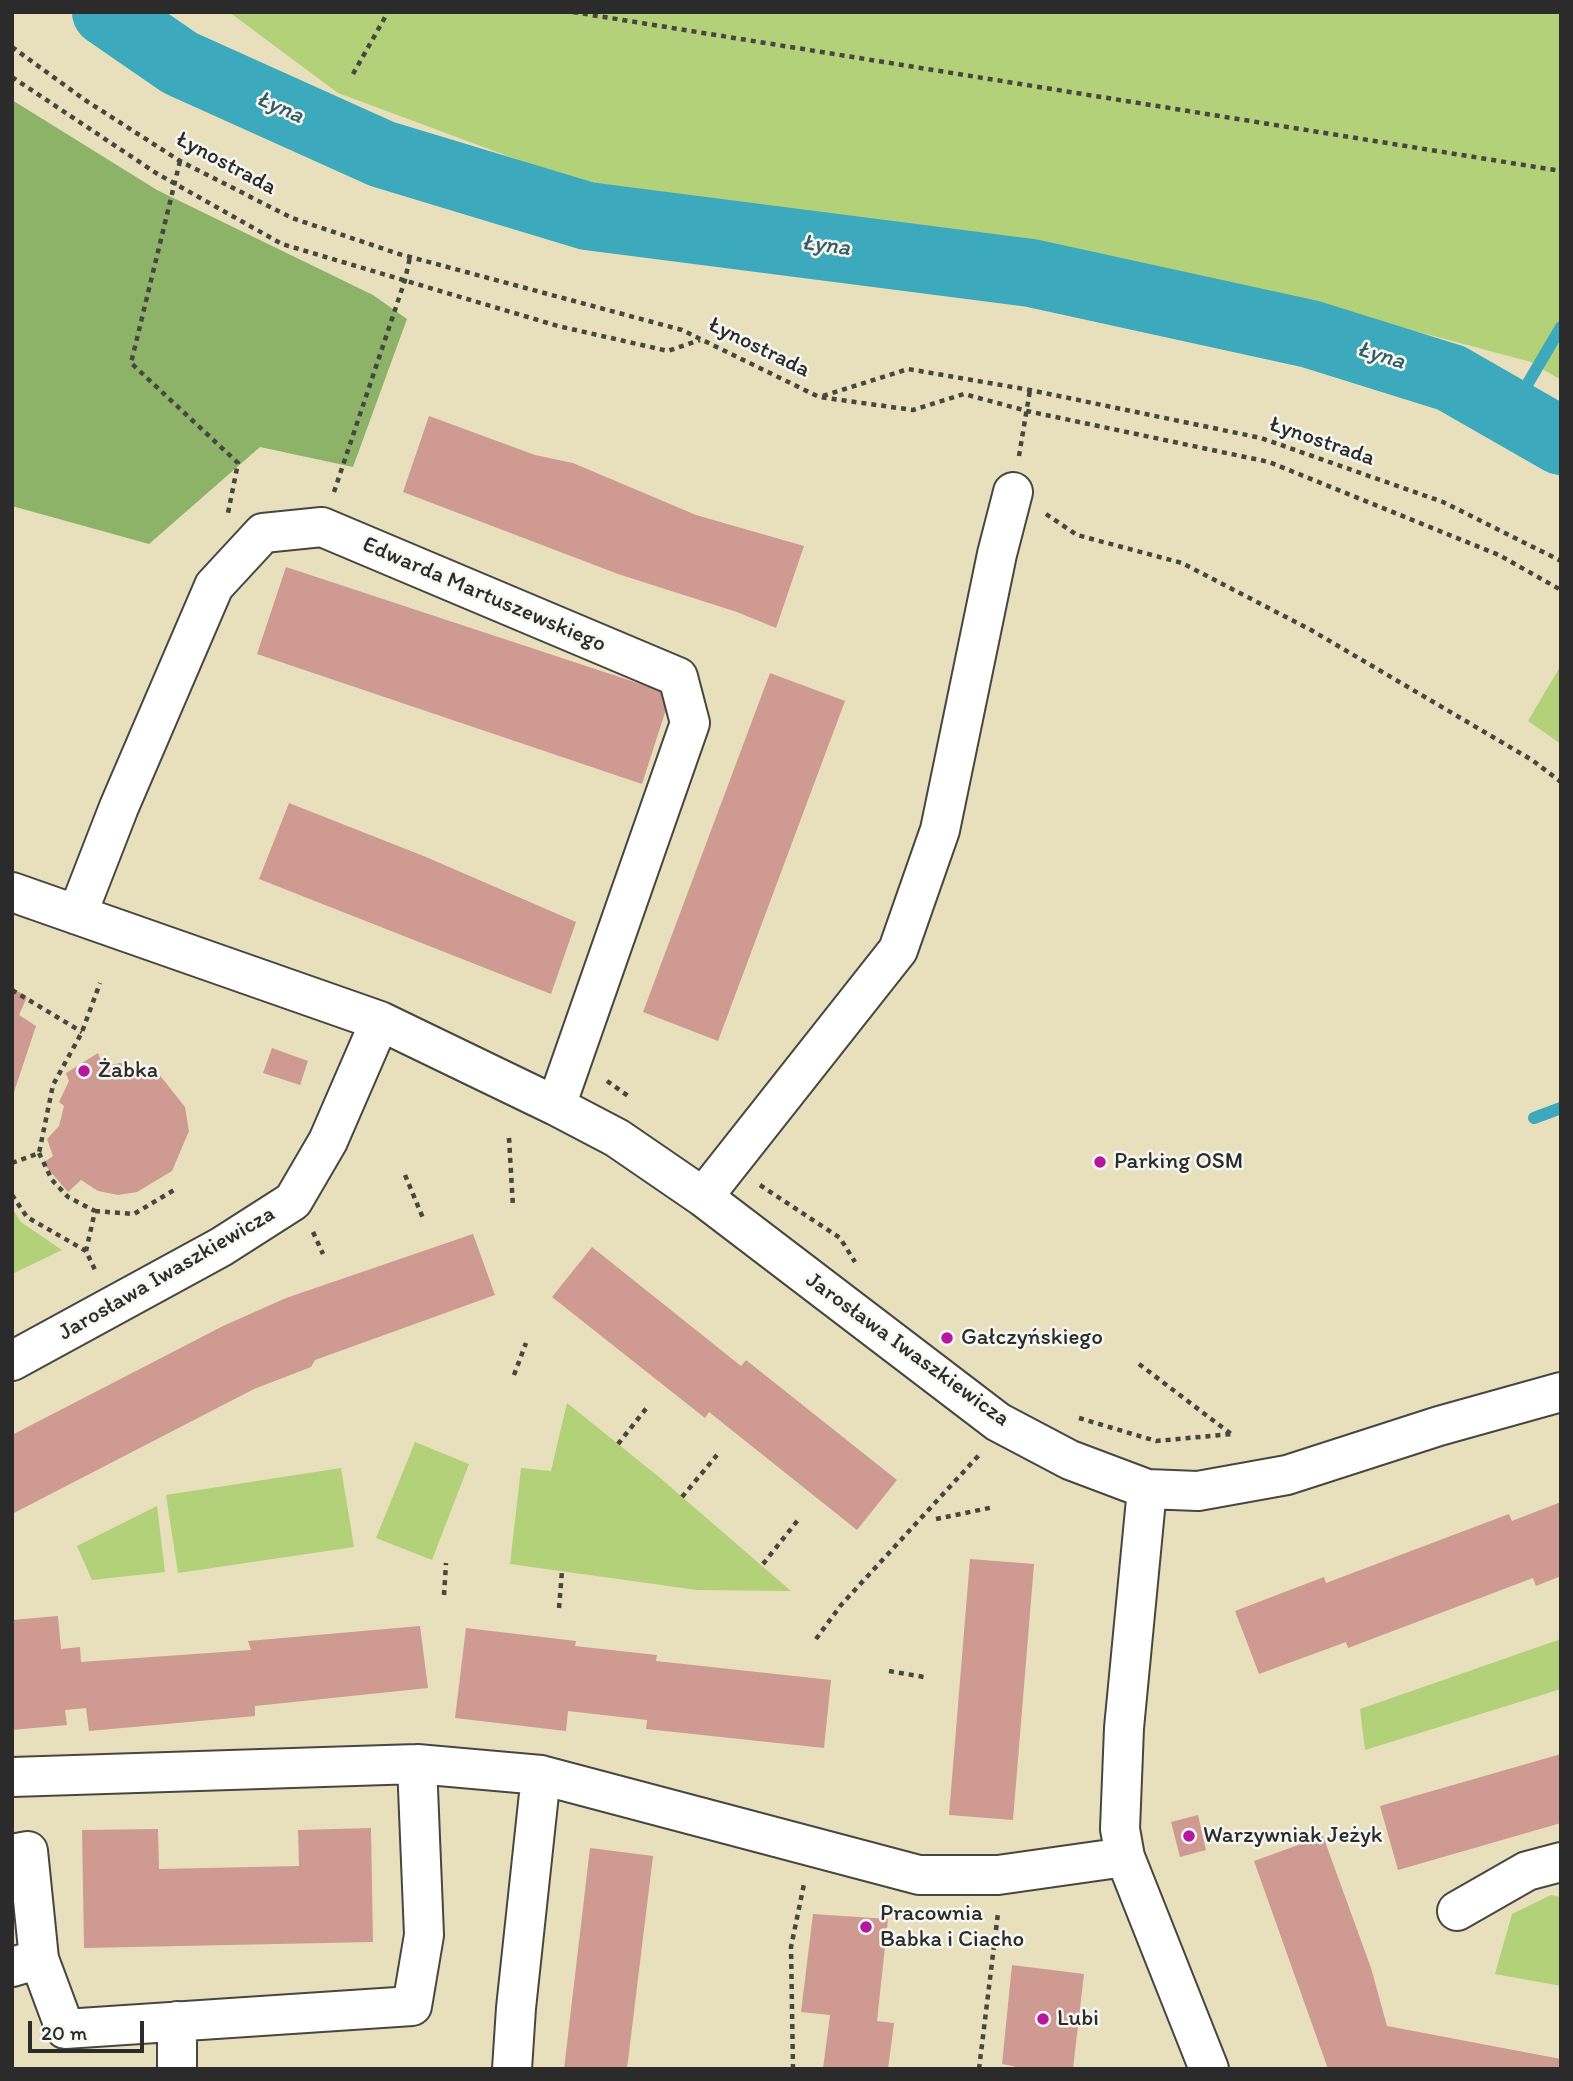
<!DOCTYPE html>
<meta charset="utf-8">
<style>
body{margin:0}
#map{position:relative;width:1573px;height:2081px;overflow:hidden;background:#e8e0bc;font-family:Itim,sans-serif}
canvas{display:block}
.frame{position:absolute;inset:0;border:14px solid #2b2b2b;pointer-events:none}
.scale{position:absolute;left:28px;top:2021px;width:116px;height:32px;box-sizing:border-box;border:4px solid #2b2b2b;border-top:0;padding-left:9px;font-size:21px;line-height:24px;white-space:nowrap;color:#2b2b2b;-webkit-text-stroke:5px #f6f6f2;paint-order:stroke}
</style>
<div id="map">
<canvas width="1573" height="2081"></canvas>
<div class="frame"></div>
<div class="scale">20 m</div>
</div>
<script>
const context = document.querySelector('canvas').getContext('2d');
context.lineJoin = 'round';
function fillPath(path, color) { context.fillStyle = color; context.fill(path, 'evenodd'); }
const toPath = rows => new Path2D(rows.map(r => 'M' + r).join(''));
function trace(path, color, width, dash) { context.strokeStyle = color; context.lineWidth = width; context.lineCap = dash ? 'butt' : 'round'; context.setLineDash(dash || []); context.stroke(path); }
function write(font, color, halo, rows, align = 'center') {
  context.font = font + ' Itim,sans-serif'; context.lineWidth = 5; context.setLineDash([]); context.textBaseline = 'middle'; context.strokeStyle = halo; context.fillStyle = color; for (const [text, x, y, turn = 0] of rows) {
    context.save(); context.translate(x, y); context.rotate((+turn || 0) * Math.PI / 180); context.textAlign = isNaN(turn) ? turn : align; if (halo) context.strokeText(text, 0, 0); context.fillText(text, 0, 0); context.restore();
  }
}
fillPath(toPath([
 [229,12,1561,12,1561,380,1531,362,1385,323,618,197,338,93],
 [1561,665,1561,744,1528,721],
 [12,1208,21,1222,62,1250,12,1274],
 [567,1403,659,1477,791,1591,697,1590,510,1564,521,1468,551,1471],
 [415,1442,469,1464,432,1560,376,1538],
 [341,1468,354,1547,178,1573,166,1495],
 [157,1506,165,1572,92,1580,77,1546],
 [1561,1639,1561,1689,1365,1750,1360,1709],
 [1551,1895,1561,1897,1561,1986,1495,1974,1512,1914]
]), '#b2d179');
fillPath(toPath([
 [12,100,157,190,373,295,407,319,353,467,260,447,149,544,12,506]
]), '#8db369');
trace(toPath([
 [1511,412,1561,327],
 [1534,1118,1561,1108]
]), '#3da9bd', 12);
trace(toPath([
 [106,12,180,63,382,154,587,216,1031,273,1310,334,1451,378,1561,441]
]), '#3da9bd', 68);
fillPath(toPath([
 [429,416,535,455,573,463,696,515,804,546,776,628,737,612,618,574,403,492],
 [286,567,671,694,642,784,257,654],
 [770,673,845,701,718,1041,643,1012],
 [289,803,426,857,576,922,551,994,259,879],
 [12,988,27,997,19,1015,36,1026,13,1095],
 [272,1048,308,1061,300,1085,263,1073],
 [98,1053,103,1067,120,1063,158,1073,185,1107,189,1131,172,1171,137,1192,118,1195,98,1191,81,1180,68,1192,43,1163,53,1156,47,1139,59,1126,64,1106,59,1102,69,1081,66,1073],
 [473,1234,495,1295,315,1360,311,1367,254,1389,12,1514,12,1435,223,1326,286,1298],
 [592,1247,741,1366,746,1360,897,1480,857,1530,709,1412,705,1418,552,1297],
 [1561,1502,1561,1576,1536,1586,1533,1578,1348,1648,1346,1642,1259,1674,1235,1611,1324,1577,1326,1583,1509,1514,1512,1521],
 [970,1559,1034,1564,1013,1820,949,1815],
 [58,1616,61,1649,80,1647,81,1662,251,1650,248,1641,420,1626,428,1688,255,1706,255,1716,89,1731,86,1708,65,1710,67,1725,12,1730,12,1620],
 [466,1628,576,1641,575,1646,657,1655,656,1661,831,1680,824,1748,646,1729,647,1720,568,1711,566,1731,455,1718],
 [1561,1754,1561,1823,1398,1870,1380,1806],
 [1198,1815,1206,1850,1180,1857,1171,1822],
 [371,1828,373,1942,84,1948,82,1830,158,1829,159,1869,299,1866,298,1830],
 [1323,1836,1371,1968,1387,2026,1561,2059,1561,2069,1328,2069,1254,1861],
 [590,1848,653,1856,627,2069,564,2069],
 [813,1914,888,1919,877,2021,894,2023,888,2069,823,2069,830,2015,801,2012],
 [1012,1965,1084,1974,1073,2069,1027,2069,1002,2064]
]), '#ce9a92');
const minor = toPath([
 [12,892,380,1021,556,1106,617,1138,703,1197,998,1422,1070,1460,1147,1489,1198,1491,1287,1475,1439,1426,1561,1392],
 [77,915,119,807,214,586,263,533,322,527,678,677,690,723,556,1106],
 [703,1197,898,950,940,830,997,554,1013,492],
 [12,1361,221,1247,293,1201,328,1141,380,1021],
 [1147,1489,1124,1728,1120,1829,1125,1857,1209,2069],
 [12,1777,417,1764,541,1775,919,1875,998,1875,1125,1857],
 [12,1854,28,1851,39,1959],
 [1457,1911,1527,1871,1561,1862],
 [12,1967,39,1959,65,2029,412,2006,424,1935,417,1764],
 [177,2069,177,2021],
 [512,2069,516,2008,541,1775]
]);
trace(minor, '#474641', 42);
trace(toPath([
 [573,12,1561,171],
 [12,47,85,100,180,161,292,218,399,254,682,330,819,397,913,410,964,394,1027,411,1269,462,1499,555,1561,590],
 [353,74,388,12],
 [12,77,156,173,282,244,558,326,668,351,700,340],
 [180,161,131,363,238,463,228,513],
 [823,396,908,369,1030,390,1261,438,1443,502,1561,561],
 [1019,456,1030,390],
 [334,492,405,280,410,257],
 [1046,514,1077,535,1182,563,1311,630,1532,760,1561,782],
 [12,990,82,1032],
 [607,1081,631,1098],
 [509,1138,513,1207],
 [39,1153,52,1180,68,1197,95,1211,86,1251],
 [12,1163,39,1153,53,1085,82,1032,100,983],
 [405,1175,423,1218],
 [760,1185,840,1238,855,1262],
 [12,1195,27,1217,86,1251,96,1272],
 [95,1211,134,1214,174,1190],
 [313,1232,323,1254],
 [1139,1364,1231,1434],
 [514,1375,526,1343],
 [1079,1418,1156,1441,1232,1434],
 [618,1444,649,1405],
 [682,1497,717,1455],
 [936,1519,994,1507],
 [763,1564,798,1520],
 [444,1595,446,1563],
 [559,1608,562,1571],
 [816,1639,841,1605,979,1455],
 [889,1671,924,1677],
 [793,2069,791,1947,804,1884],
 [979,2069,998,1913]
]), '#474641', 4.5, [5, 5]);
trace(minor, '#fff', 38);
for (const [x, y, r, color] of [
 [84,1071,7,"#b5179e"],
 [1100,1162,7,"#b5179e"],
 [947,1338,7,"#b5179e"],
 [1189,1836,7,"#b5179e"],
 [866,1927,7,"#b5179e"],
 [1043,2019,7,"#b5179e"]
]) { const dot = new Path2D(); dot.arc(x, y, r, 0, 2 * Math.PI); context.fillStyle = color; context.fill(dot); trace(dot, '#f6f6f2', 2.5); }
write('23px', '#2b2b2b', '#f6f6f2', [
 ["Łynostrada",226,164,28],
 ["Łynostrada",759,348,26],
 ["Łynostrada",1322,442,19],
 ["Edwarda Martuszewskiego",484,595,23],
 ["Jarosława Iwaszkiewicza",167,1274,-30],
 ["Jarosława Iwaszkiewicza",907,1350,36]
]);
write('23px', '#2b2b2b', '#f6f6f2', [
 ["Żabka",98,1071],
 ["Parking OSM",1114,1162],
 ["Gałczyńskiego",961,1338],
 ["Warzywniak Jeżyk",1203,1836],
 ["Pracownia",880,1914],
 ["Babka i Ciacho",880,1940],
 ["Lubi",1057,2019]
], 'left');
write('italic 24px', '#325d65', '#f6f6f2', [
 ["Łyna",280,108,24],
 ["Łyna",826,246,7],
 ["Łyna",1381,356,17]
]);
</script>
